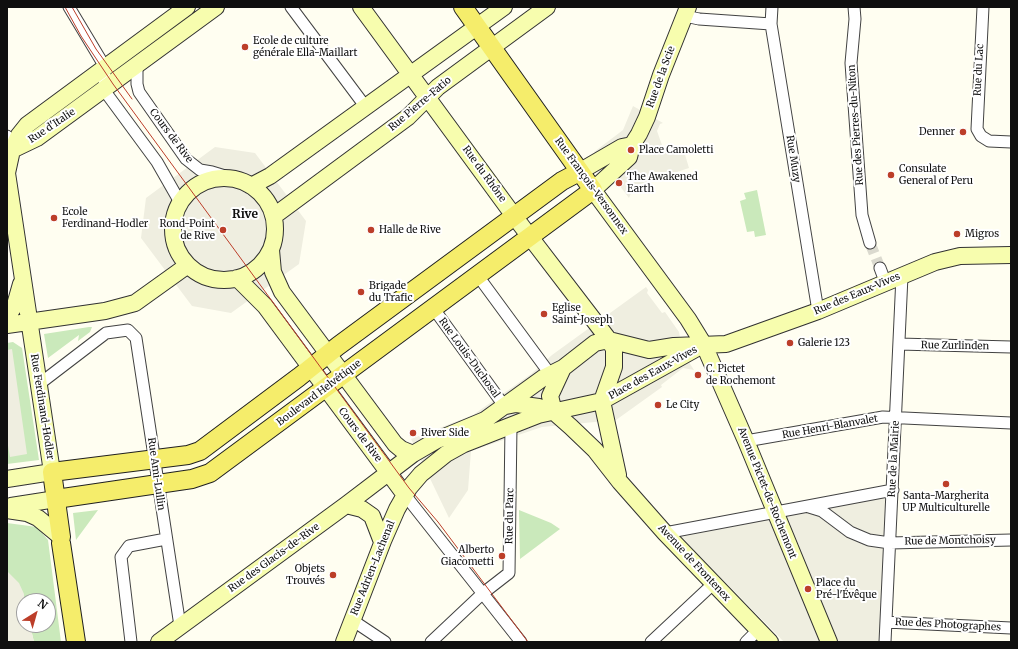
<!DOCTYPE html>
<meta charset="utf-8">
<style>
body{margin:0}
#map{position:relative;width:1018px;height:649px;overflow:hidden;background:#fffef1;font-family:Merriweather,serif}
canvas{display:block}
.frame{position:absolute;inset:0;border:8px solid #0f0f0f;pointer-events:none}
.north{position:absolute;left:16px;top:593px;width:40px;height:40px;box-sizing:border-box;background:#fff;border:1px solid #9f9f9f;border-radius:50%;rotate:37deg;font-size:11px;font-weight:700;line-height:16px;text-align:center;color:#0f0f0f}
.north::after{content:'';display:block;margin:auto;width:14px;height:18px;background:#bc3e29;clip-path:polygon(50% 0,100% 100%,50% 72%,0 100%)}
</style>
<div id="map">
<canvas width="1018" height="649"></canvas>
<div class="frame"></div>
<div class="north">N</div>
</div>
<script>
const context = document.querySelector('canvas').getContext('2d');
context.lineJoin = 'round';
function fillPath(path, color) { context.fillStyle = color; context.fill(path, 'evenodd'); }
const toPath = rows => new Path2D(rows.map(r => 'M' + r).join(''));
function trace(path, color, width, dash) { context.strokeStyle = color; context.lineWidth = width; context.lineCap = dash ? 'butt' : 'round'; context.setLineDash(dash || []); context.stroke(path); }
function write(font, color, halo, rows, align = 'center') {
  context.font = font + ' Merriweather,serif'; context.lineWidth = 4; context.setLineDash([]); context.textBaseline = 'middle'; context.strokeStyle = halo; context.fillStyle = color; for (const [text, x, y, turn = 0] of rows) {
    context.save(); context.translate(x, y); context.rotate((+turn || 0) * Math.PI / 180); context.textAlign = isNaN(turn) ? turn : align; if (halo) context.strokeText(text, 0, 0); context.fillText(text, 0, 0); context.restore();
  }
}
fillPath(toPath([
 [757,190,766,235,755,237,754,231,747,232,740,201,746,199,744,193],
 [89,327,92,327,90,332,78,341,79,335,48,358,44,334],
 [13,342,22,348,39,460,7,464,7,343],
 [98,510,76,540,73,513],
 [519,510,551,523,560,529,520,559],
 [7,523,37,527,48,540,61,642,34,642,30,625,48,625,48,601,24,601,7,616]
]), '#cae9bb');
fillPath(toPath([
 [633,106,663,123,660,124,657,131,663,148,670,152,683,148,689,168,634,186,629,198,594,152,623,130],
 [215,147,255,153,306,221,299,264,231,313,192,306,141,238,146,198],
 [646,287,648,290,647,293,662,313,665,312,679,332,680,337,675,340,694,370,683,368,661,385,662,387,616,420,542,427,471,451,468,490,449,518,411,439,473,415,531,374,552,355],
 [12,349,27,454,10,457,7,440,7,350],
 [887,496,880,642,784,642,681,537],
 [7,571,19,583,24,594,24,625,30,625,34,642,7,642]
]), '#efeee0');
trace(toPath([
 [870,243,880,268]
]), '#dbdacf', 11, [11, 5.5]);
const street = toPath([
 [69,7,105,67,104,90,157,162,181,204],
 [291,7,365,106],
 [772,7,771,24,818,311],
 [854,7,855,19,851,63,862,215,870,243],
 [983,7,977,129,981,136,989,141,1011,142],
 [685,16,699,19,771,24],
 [137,65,137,84,139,92,186,159,200,170,212,172,235,179],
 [7,136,12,150],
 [880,268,886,284],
 [478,276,550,374],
 [434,309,505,407],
 [899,344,1011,347],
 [38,385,106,333,128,330,136,338,180,626],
 [746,441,883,417,1011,423],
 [405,495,521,642],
 [809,507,822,511,850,532,869,540,890,543,1011,540],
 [665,533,893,490],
 [352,620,385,642],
 [886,622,1011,628],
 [131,642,121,557,129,546,166,539],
 [431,642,482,594,509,573,511,426],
 [651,642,713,584],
 [746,642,758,630],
 [885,642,902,276]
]);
const secondary = toPath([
 [361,7,514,216,609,340,614,349,614,367,602,401],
 [688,7,661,75,647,117,639,134,632,145,629,157,593,190,688,319,704,345,746,441,829,642],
 [12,150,37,138,216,7],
 [579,172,622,147,632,145],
 [7,173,52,472,7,479],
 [7,173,12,150,19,135,27,125,187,7],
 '173 229a51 51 0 1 1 102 0a51 51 0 1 1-102 0Z',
 [251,186,270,176,504,7],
 [274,216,408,117,438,87,547,7],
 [271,250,273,272,282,292,395,444,401,449,413,454],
 [237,278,265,306,405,495],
 [7,317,15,305,21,284],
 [7,325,105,311,135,303,188,265],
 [602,401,618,475],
 [506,406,516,404,539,407,554,412,571,427,595,450,620,482,665,533,770,642],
 [554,412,550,396,563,368],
 [346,505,362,509,372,516,382,542],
 [11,506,56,499],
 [7,510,27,513,38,518,61,537,61,543],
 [159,642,346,505,413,454,437,440,485,420,543,378,563,368,595,343,609,340,649,350,674,346,726,344,818,311,935,262,960,256,1011,255],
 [344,642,383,541,397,509,409,488,421,474,446,454,464,444,538,415,602,401,699,347]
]);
const primary = toPath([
 [56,499,192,479,210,473,593,190,463,7],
 [61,537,52,472,188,455,200,451,299,377,338,346,562,181,579,172],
 [61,543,76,642]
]);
trace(street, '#424242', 13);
trace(secondary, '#313131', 18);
trace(primary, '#202020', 20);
trace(street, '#fff', 11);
trace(secondary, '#f7fdae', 16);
trace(primary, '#f5ed6b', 18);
trace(toPath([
 [65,7,81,36,113,84,409,488,438,522,528,642],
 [72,7,96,49,132,99]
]), '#bc3e29', 1);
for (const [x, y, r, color] of [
 [245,47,4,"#bc3e29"],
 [963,132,4,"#bc3e29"],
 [631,150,4,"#bc3e29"],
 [891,175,4,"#bc3e29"],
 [619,183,4,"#bc3e29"],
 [54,218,4,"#bc3e29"],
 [223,230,4,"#bc3e29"],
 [371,230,4,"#bc3e29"],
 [957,234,4,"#bc3e29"],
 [361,292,4,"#bc3e29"],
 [544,314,4,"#bc3e29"],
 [790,343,4,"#bc3e29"],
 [698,375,4,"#bc3e29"],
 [658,405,4,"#bc3e29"],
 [413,433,4,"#bc3e29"],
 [946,484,4,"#bc3e29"],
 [502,556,4,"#bc3e29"],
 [333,575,4,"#bc3e29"],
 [808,589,4,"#bc3e29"]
]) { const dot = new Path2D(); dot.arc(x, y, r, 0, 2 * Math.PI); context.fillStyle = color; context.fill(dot); trace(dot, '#fff', 1.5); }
write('10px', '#0f0f0f', '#fff', [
 ["Ecole de culture",253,41],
 ["générale Ella-Maillart",253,53],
 ["Denner",955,132,"right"],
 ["Place Camoletti",639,150],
 ["Consulate",899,169],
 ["General of Peru",899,181],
 ["The Awakened",627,177],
 ["Earth",627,189],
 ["Ecole",62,212],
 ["Ferdinand-Hodler",62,224],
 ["Rond-Point",215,224,"right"],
 ["de Rive",215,236,"right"],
 ["Halle de Rive",379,230],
 ["Migros",965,234],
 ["Brigade",369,286],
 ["du Trafic",369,298],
 ["Eglise",552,308],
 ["Saint-Joseph",552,320],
 ["Galerie 123",798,343],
 ["C. Pictet",706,369],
 ["de Rochemont",706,381],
 ["Le City",666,405],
 ["River Side",421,433],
 ["Santa-Margherita",946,496,"center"],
 ["UP Multiculturelle",946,508,"center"],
 ["Alberto",494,550,"right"],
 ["Giacometti",494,562,"right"],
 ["Objets",325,569,"right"],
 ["Trouvés",325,581,"right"],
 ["Place du",816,583],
 ["Pré-l'Évêque",816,595]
], 'left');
write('10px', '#0f0f0f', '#fff', [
 ["Rue du Lac",979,70,-87],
 ["Rue de la Scie",661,77,-70],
 ["Rue Pierre-Fatio",420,104,-40],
 ["Rue des Pierres-du-Niton",856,125,-94],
 ["Rue d'Italie",52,126,-34],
 ["Cours de Rive",171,136,53],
 ["Rue Muzy",793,159,81],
 ["Rue du Rhône",484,174,54],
 ["Rue François-Versonnex",591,186,54],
 ["Rue des Eaux-Vives",857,294,-23],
 ["Rue Zurlinden",955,346,1],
 ["Rue Louis-Duchosal",469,358,54],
 ["Place des Eaux-Vives",653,373,-29],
 ["Boulevard Helvétique",319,393,-37],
 ["Rue Ferdinand-Hodler",42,407,81],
 ["Rue Henri-Blanvalet",830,427,-10],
 ["Cours de Rive",360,435,53],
 ["Rue de la Mairie",894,459,-87],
 ["Rue Ami-Lullin",156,474,82],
 ["Avenue Pictet-de-Rochemont",767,493,68],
 ["Rue du Parc",510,516,-89],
 ["Rue de Montchoisy",950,541,-1],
 ["Rue des Glacis-de-Rive",274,558,-36],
 ["Avenue de Frontenex",694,563,47],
 ["Rue Adrien-Lachenal",373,568,-68],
 ["Rue des Photographes",948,625,3]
]);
write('bold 12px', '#0f0f0f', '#fff', [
 ["Rive",245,215]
]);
</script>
